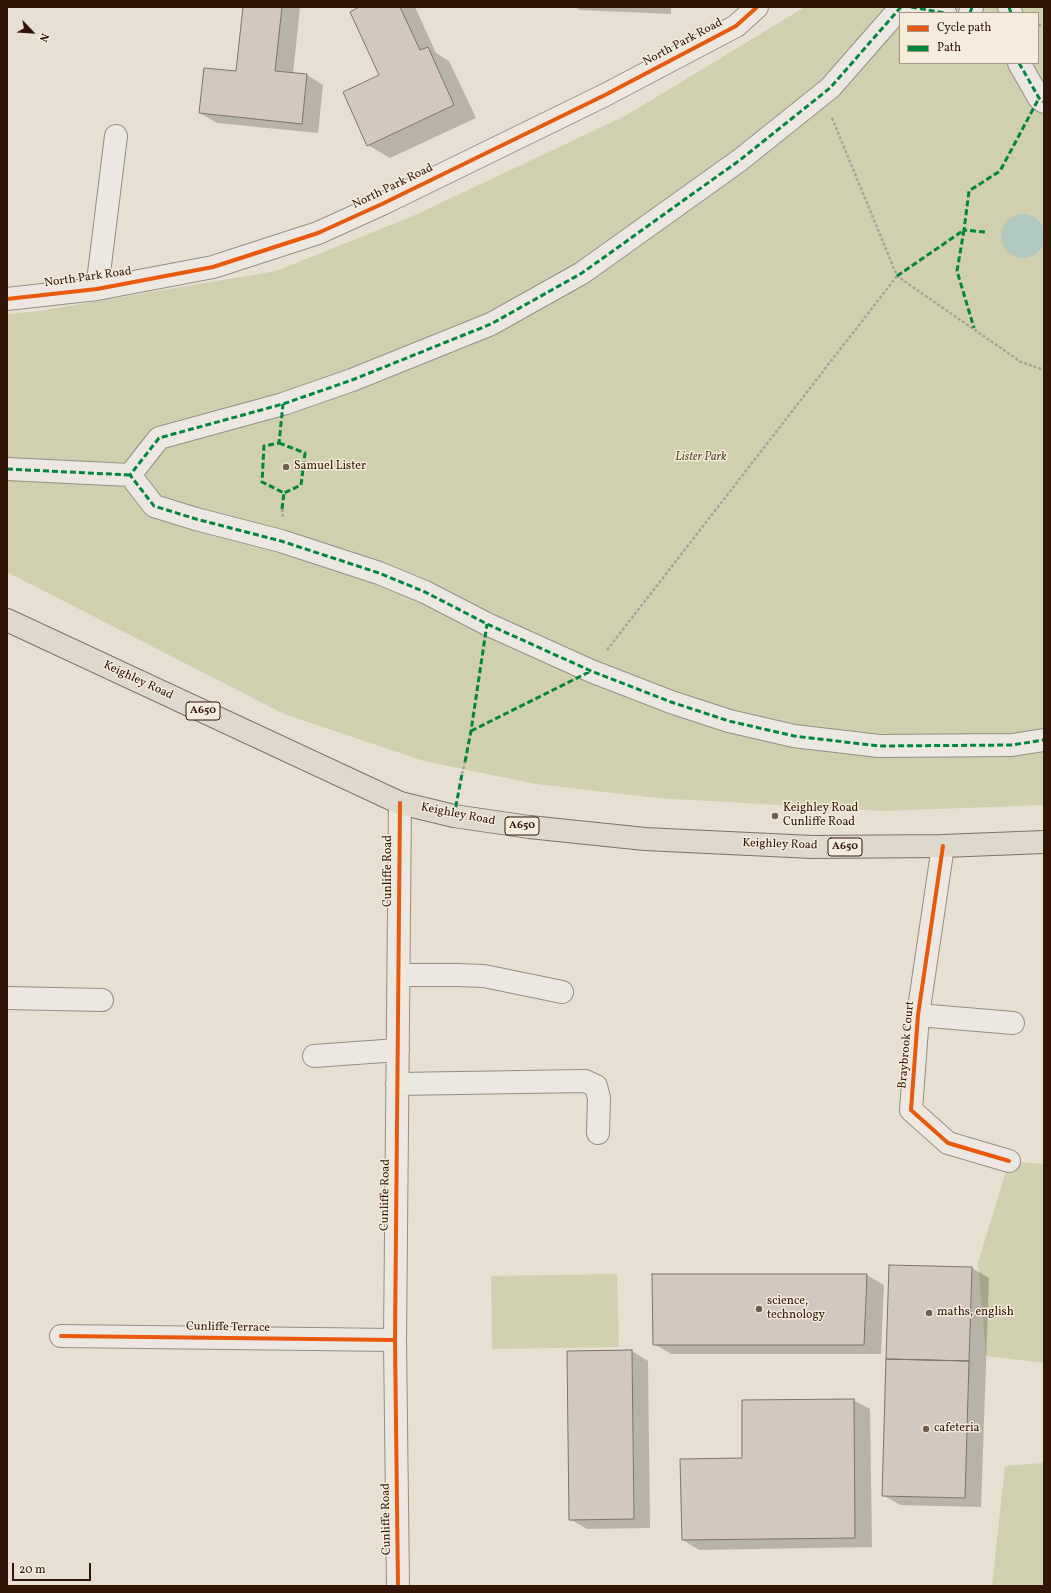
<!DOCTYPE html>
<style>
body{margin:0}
#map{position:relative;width:1051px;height:1593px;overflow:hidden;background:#e7dfd1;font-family:Vollkorn,serif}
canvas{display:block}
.frame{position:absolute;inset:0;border:8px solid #311608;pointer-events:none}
.legend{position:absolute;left:899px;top:12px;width:140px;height:52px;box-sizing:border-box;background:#f5ecdc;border:1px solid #a79687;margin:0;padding:5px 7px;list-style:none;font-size:12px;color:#311608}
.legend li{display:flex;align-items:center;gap:8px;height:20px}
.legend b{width:20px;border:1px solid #a79687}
.north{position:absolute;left:12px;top:12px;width:40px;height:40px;-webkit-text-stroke:3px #f5ecdc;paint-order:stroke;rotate:115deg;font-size:11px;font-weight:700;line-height:16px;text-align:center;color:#311608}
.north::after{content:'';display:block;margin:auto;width:14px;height:18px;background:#311608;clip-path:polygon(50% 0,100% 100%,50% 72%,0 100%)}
.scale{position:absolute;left:12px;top:1563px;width:79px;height:18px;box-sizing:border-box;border:2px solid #311608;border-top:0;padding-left:5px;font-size:12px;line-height:14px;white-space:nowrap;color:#311608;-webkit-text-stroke:3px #f5ecdc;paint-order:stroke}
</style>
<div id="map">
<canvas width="1051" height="1593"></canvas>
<div class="frame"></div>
<ul class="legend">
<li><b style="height:5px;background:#e8590c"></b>Cycle path</li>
<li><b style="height:5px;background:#00873e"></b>Path</li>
</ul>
<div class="north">N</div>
<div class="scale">20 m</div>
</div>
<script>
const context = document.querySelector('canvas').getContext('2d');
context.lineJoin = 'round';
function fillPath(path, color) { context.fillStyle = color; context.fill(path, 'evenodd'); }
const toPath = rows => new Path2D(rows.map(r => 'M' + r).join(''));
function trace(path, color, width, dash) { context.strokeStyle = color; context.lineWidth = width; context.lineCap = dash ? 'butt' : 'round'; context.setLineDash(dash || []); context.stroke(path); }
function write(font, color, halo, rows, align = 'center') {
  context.font = font + ' Vollkorn,serif'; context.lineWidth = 3; context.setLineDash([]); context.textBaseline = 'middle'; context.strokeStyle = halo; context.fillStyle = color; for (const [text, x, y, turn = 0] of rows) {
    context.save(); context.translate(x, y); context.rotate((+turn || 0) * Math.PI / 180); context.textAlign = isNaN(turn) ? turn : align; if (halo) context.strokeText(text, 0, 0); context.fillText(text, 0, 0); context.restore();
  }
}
fillPath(toPath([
 [805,7,1044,7,1044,805,883,811,657,798,536,784,424,761,284,714,7,572,7,314,39,311,276,271,413,216,625,116],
 [900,13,1038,13,1038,63,900,63],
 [1009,1161,1044,1164,1044,1363,986,1356,978,1263],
 [617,1274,619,1347,492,1349,491,1276],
 [1044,1463,1044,1586,992,1586,1005,1466]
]), '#d0cfaf');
fillPath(toPath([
 '1001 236a22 22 0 1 1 44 0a22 22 0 1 1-44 0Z'
]), '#b1c8be');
fillPath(toPath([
 [244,7,300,7,293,74,307,75,323,85,318,133,217,123,200,113,237,72],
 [361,7,415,7,436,53,449,61,476,118,390,158,368,145,380,75],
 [575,7,671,7,671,14,580,10],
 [972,1268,989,1278,981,1507,900,1505,883,1495],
 [653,1275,867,1275,884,1285,881,1354,671,1354,654,1344],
 [632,1351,648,1361,650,1528,587,1529,570,1519],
 [853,1400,870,1409,872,1547,699,1550,683,1540,743,1459]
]), '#0003');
const building = toPath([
 [243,7,282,7,275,71,307,74,302,124,199,113,204,68,236,71,243,7],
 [359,7,400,7,420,50,428,47,454,105,367,146,343,92,379,75,350,12,359,7],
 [889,1265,972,1267,969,1361,886,1359,889,1265],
 [652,1274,867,1274,864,1345,653,1345,652,1274],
 [632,1350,634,1519,569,1520,567,1351,632,1350],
 [886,1359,969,1361,965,1498,882,1496,886,1359],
 [854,1399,855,1538,682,1540,680,1459,742,1458,742,1400,854,1399]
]);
fillPath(building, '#d4c7be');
trace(building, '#7c736a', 1);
const minor = toPath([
 [901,7,830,88,740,160,582,273,491,324,352,380,283,404,159,438,130,475,154,506,196,519,281,541,379,573,425,592,487,624,591,671,671,702,729,721,794,736,879,746,1012,745,1044,740],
 [911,7,945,13],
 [1009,7,1011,13],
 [970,13,972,7],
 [1019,63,1039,98,1044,102],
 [97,289,116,136],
 [7,299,97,289,213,267,318,233,382,204,605,95,736,26,757,7],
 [7,469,130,475],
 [943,846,918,1015,911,1110,948,1143,1009,1161],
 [399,975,457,975,484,976,562,992],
 [7,998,102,1000],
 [918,1015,1013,1023],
 [314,1056,398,1050],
 [397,1084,585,1081,596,1086,599,1098,598,1133],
 [61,1336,395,1340],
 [398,1586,395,1340,400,803]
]);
const highway = toPath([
 [7,620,400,803,454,816,529,827,645,839,812,847,943,846,1044,842]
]);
trace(minor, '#968e84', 24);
trace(highway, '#7c736a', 24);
trace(toPath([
 [1038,25,1044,26],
 [832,118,897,276,1021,362,1044,370],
 [282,509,283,517],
 [607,650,897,276],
 [462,774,465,762]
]), '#a8a29b', 2.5, [3, 2]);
trace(minor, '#ece8e1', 22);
trace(highway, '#dfd8cc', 22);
trace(toPath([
 [901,7,830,88,740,160,582,273,491,324,352,380,283,404,159,438,130,475,154,506,196,519,281,541,379,573,425,592,487,624,591,671,671,702,729,721,794,736,879,746,1012,745,1044,740],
 [911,7,945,13],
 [1009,7,1011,13],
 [970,13,972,7],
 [1019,63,1039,98,1044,102],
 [985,232,964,230,969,191,1000,171,1039,98],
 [897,276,964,230,957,271,974,328],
 [279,443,305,453,301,485,284,493],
 [7,469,130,475],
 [282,509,284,493,262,482,264,446,279,443,283,404],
 [471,731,591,671],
 [465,762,471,731,487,624],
 [454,816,462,774]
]), '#00873e', 3, [6, 3]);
trace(toPath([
 [7,299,97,289,213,267,318,233,382,204,605,95,736,26,757,7],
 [943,846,918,1015,911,1110,948,1143,1009,1161],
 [61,1336,395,1340],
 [398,1586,395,1340,400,803]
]), '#e8590c', 4);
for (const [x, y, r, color] of [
 [286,467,4,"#715c4e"],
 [775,816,4,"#715c4e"],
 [759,1309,4,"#715c4e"],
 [929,1313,4,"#715c4e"],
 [926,1429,4,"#715c4e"]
]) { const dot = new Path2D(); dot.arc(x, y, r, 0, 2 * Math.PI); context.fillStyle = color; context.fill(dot); trace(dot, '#f5ecdc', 1.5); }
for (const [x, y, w] of [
 [203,711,34],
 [522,826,34],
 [845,847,34]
]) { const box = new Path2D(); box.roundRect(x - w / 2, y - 9, w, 18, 3); context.fillStyle = '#f5ecdc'; context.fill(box); trace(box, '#311608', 1); }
write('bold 11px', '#311608', null, [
 ["A650",203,711],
 ["A650",522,826],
 ["A650",845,847]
]);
write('12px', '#311608', '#f5ecdc', [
 ["North Park Road",683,43,-28],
 ["North Park Road",393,187,-26],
 ["North Park Road",88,278,-8],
 ["Keighley Road",138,681,25],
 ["Keighley Road",458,815,11],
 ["Keighley Road",780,845,2],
 ["Cunliffe Road",389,871,-90],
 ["Braybrook Court",907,1045,-85],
 ["Cunliffe Road",386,1195,-89],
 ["Cunliffe Terrace",228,1328,1],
 ["Cunliffe Road",387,1519,-91]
]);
write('italic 12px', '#5b4a32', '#f5ecdc', [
 ["Lister Park",701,458]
]);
write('12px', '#311608', '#f5ecdc', [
 ["Samuel Lister",294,467],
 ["Keighley Road",783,809],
 ["Cunliffe Road",783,823],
 ["science,",767,1302],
 ["technology",767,1316],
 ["maths, english",937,1313],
 ["cafeteria",934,1429]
], 'left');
</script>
